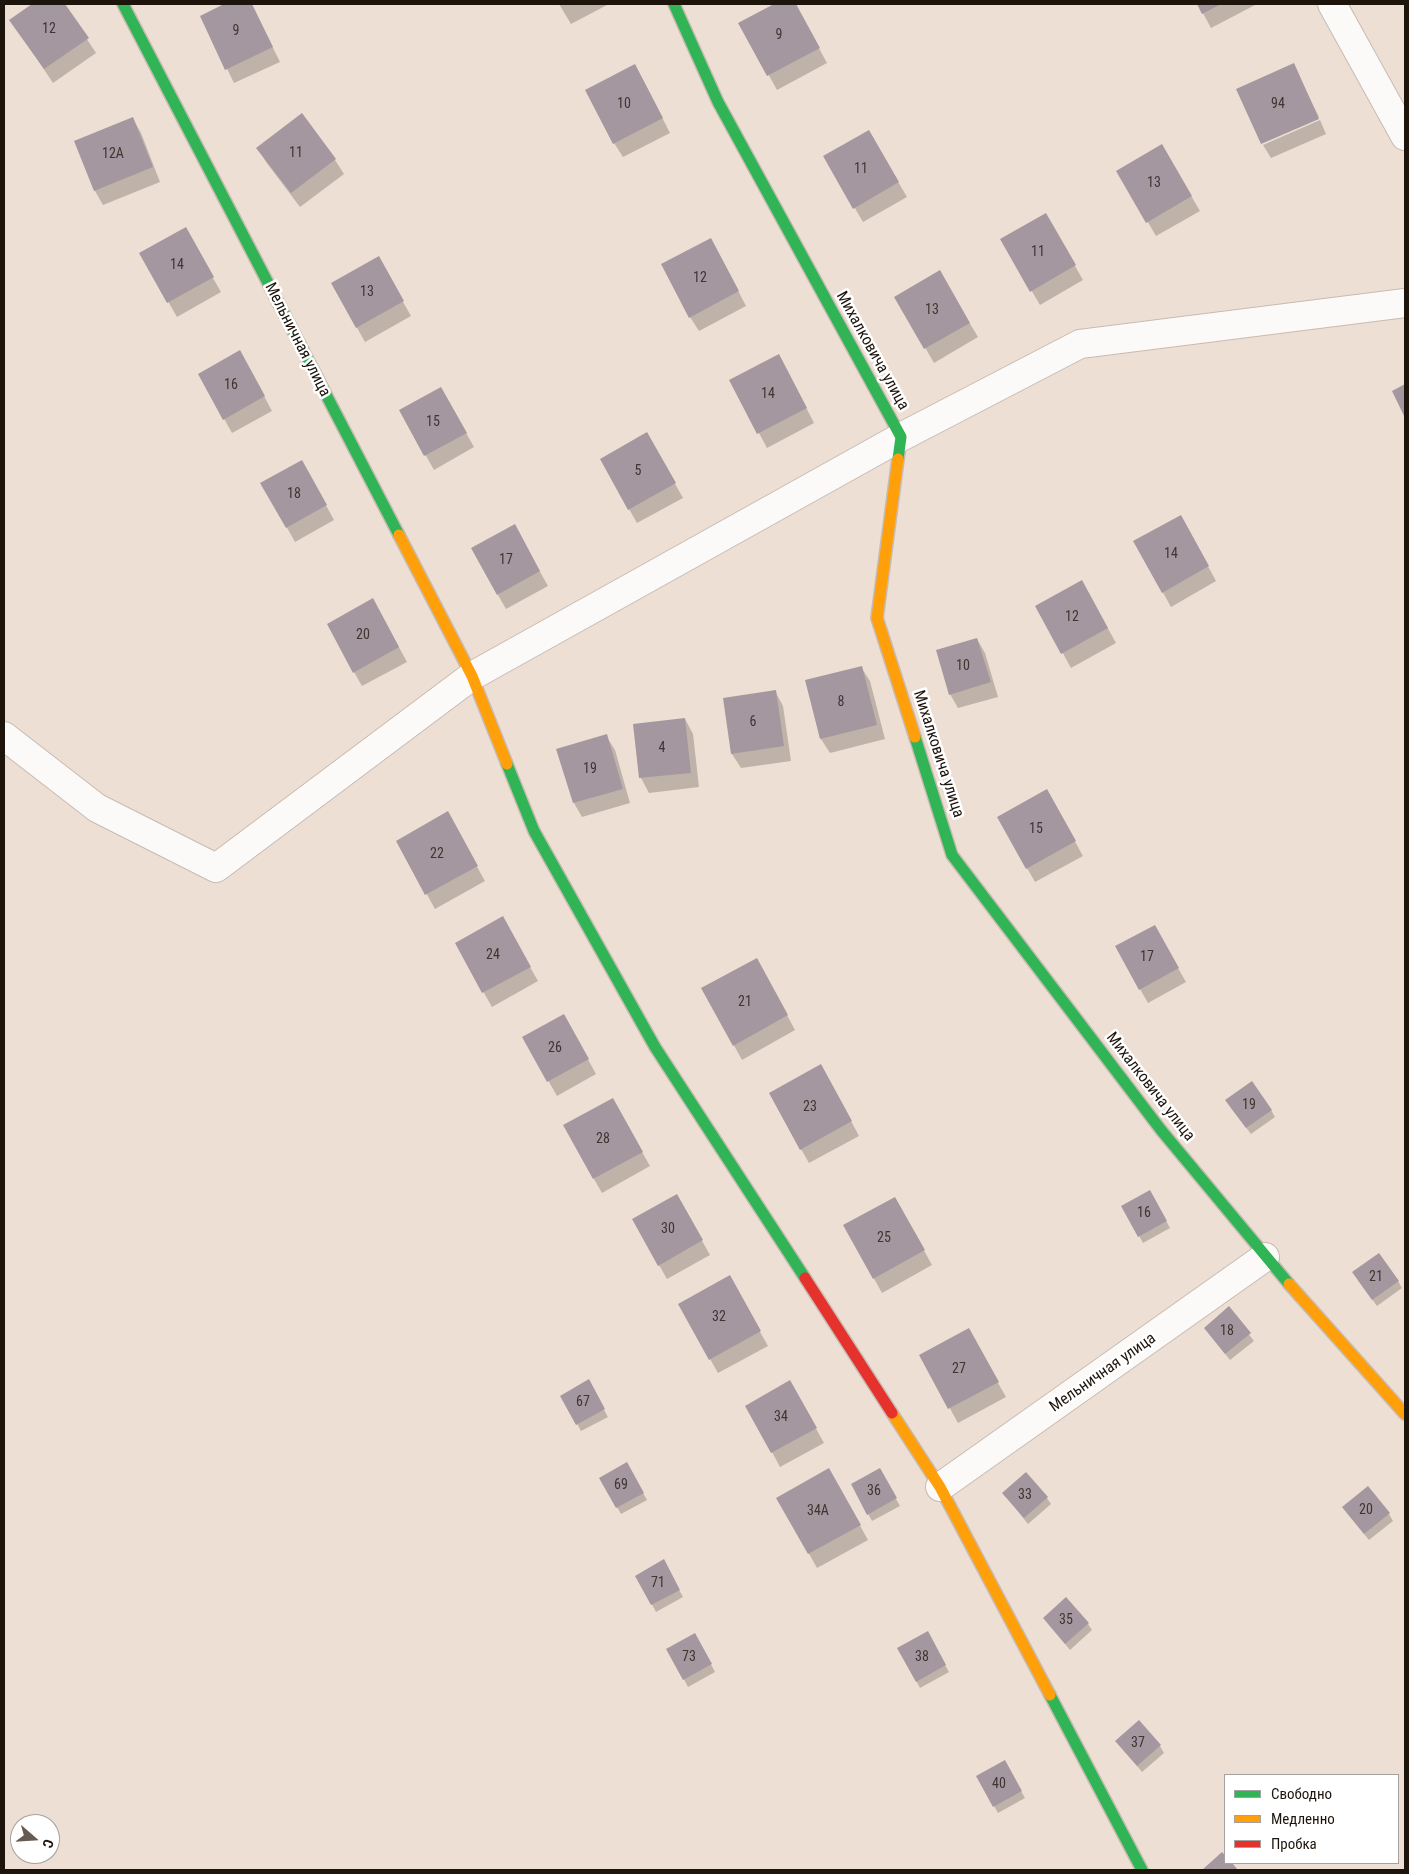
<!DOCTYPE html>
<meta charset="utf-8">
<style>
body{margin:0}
#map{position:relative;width:1409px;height:1874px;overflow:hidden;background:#eedfd4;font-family:"Roboto Condensed",sans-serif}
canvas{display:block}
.frame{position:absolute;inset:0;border:5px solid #1d140c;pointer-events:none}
.legend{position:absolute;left:1224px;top:1774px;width:175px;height:90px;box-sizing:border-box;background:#fff;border:1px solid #a5a19e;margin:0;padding:6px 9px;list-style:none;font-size:15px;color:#1d140c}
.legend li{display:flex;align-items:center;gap:10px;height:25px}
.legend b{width:25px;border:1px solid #a5a19e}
.north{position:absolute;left:10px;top:1814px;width:50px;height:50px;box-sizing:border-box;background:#fff;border:1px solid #a5a19e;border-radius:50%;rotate:109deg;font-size:14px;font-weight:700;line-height:20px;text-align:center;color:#1d140c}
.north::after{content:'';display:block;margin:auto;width:18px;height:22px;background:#665b52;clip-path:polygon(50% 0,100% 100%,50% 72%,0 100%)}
</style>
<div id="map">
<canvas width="1409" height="1874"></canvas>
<div class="frame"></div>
<ul class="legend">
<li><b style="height:6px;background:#30b455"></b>Свободно</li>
<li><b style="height:6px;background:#ff9f0a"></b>Медленно</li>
<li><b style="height:6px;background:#e5322d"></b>Пробка</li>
</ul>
<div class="north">С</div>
</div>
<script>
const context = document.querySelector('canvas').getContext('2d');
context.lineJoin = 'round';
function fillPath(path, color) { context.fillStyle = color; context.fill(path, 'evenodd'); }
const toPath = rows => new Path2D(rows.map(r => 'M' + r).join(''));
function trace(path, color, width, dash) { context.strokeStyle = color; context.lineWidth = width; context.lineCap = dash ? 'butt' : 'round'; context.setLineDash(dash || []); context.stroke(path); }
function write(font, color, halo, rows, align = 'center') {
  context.font = font + ' "Roboto Condensed",sans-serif'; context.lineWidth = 5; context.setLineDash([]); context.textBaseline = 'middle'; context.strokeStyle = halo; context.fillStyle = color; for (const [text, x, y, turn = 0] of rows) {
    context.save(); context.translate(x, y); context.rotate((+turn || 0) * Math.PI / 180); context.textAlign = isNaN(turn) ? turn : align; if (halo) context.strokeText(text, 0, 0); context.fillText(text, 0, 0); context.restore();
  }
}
fillPath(toPath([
 [34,4,64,4,96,53,53,83,11,20],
 [227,4,251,4,280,62,234,83,201,16],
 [559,4,609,4,571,24],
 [776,4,795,4,827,63,777,90,740,23],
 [1198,4,1257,4,1211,28],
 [1293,64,1319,117,1262,143],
 [643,80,670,133,623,157,614,143],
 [302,115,335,160,344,174,300,207,266,162,258,148],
 [133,119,141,133,160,182,103,205,95,191,75,141],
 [1320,120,1326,134,1271,158,1263,145],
 [869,132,907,197,863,222,825,157],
 [1162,146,1200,211,1156,236,1118,171],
 [1046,215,1083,280,1040,305,1002,240],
 [185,229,221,292,177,317,141,254],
 [719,254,746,306,699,331,690,317],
 [378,258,411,316,365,342,332,283],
 [939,272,978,337,934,363,896,297],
 [248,366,272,411,232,433,199,374],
 [787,370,814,423,767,448,731,381],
 [441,389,474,447,434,470,401,411],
 [647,434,683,498,637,523,629,509],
 [310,476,334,520,295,542,262,483],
 [1189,531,1216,581,1171,607,1135,542],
 [522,540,548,586,506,609,498,595],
 [1090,596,1116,643,1071,668,1037,606],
 [381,614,407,662,362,686,354,672],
 [977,639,985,653,998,697,958,708,950,694],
 [861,667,870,681,885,739,830,753,821,739,807,681],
 [775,691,783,706,791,761,741,768,732,754,724,699],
 [685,719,693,734,699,787,649,793,641,778,635,725],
 [606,736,615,750,630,803,582,817,574,803],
 [1047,791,1083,856,1035,882,1027,868],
 [447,813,485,881,435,909,397,841],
 [502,918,538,981,492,1007,456,944],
 [1154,926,1186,982,1148,1003,1140,989],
 [765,974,795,1030,742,1060,703,989],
 [572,1030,596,1074,557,1096,524,1038],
 [829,1080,859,1136,809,1163,801,1149],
 [612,1099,650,1166,602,1193,594,1179],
 [1231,1108,1271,1110,1275,1117,1251,1134],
 [1150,1191,1170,1228,1143,1243,1123,1206],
 [895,1198,932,1265,882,1293,845,1226],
 [685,1210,710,1255,667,1279,659,1265],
 [729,1277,768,1346,718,1373,679,1304],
 [1358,1280,1398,1281,1402,1288,1377,1306],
 [1229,1308,1254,1341,1230,1360,1205,1328],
 [968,1330,1006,1397,958,1423,921,1356],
 [588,1381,608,1417,581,1431,562,1396],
 [790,1382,824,1443,780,1467,772,1452],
 [627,1464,647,1500,621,1514,600,1478],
 [879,1469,900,1506,872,1521,852,1485],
 [829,1470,868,1540,817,1568,778,1498],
 [1003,1493,1047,1498,1051,1504,1028,1524],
 [1343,1508,1389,1514,1393,1521,1369,1540],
 [663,1561,683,1597,656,1612,637,1576],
 [1044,1618,1088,1624,1092,1630,1070,1650],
 [927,1633,949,1672,920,1688,899,1649],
 [695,1634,715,1672,688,1687,668,1649],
 [1117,1741,1160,1746,1164,1753,1142,1772],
 [1004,1762,1025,1798,998,1813,978,1777]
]), '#0003');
fillPath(toPath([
 [32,4,65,4,89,38,44,69,9,20],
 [224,4,252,4,273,47,225,70,200,16],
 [774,4,796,4,820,48,767,76,738,23],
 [1197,4,1221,4,1202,14],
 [1294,63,1319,119,1261,144,1236,89],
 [635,64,663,118,613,144,585,90],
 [302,113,336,159,291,193,256,148],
 [133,117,153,167,94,191,74,141],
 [869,130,899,182,853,209,823,156],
 [1162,144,1192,196,1146,223,1116,171],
 [1046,213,1076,265,1030,292,1000,239],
 [186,227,214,277,167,303,139,253],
 [711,238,739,291,689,318,661,264],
 [379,256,404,301,356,328,331,283],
 [940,270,970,323,924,349,894,297],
 [240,350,265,396,223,420,198,374],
 [779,354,807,408,757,434,729,380],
 [1405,384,1405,418,1392,391],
 [441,387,467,433,424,456,399,410],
 [647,432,676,483,628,510,600,459],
 [302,460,327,505,286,528,260,483],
 [1181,515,1209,566,1162,593,1133,541],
 [515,524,540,571,497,595,471,548],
 [1082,580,1108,628,1061,654,1035,606],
 [373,598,399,647,353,673,327,624],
 [977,638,991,682,949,695,936,650],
 [862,666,877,725,820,739,805,680],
 [776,690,784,746,731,754,723,698],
 [685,718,691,773,639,778,633,724],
 [607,734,623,789,573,803,556,749],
 [1047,789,1076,841,1026,869,997,817],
 [448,811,478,866,425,895,396,841],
 [503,916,531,967,482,993,455,943],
 [1155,925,1179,968,1139,990,1115,946],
 [757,958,788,1015,733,1046,701,988],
 [564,1014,589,1059,547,1082,522,1037],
 [821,1064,852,1121,800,1150,769,1093],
 [1252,1081,1272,1110,1246,1128,1225,1100],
 [613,1098,643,1152,593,1179,563,1125],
 [1150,1190,1167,1221,1138,1237,1121,1206],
 [677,1194,703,1240,658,1266,632,1219],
 [895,1197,925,1250,873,1279,843,1225],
 [1379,1253,1399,1281,1372,1300,1352,1272],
 [730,1275,761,1331,709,1360,678,1304],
 [1229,1306,1251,1333,1225,1354,1204,1328],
 [969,1328,999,1382,948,1409,919,1355],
 [589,1379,605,1409,576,1425,560,1396],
 [790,1380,817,1428,771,1453,745,1406],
 [627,1462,644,1493,616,1508,599,1478],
 [829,1468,861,1525,808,1554,776,1498],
 [880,1468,897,1498,867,1515,851,1484],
 [1026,1472,1048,1497,1024,1518,1002,1493],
 [1368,1486,1390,1513,1364,1534,1342,1507],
 [664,1559,680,1590,651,1605,635,1576],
 [1066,1597,1089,1623,1065,1644,1043,1618],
 [928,1631,946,1665,916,1682,897,1648],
 [695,1633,712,1664,683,1680,666,1649],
 [1139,1720,1161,1745,1137,1766,1115,1741],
 [1005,1760,1022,1791,993,1807,976,1776],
 [1222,1852,1225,1855,1225,1863,1232,1863,1238,1870,1202,1870]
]), '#a4979f');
const street = toPath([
 [1332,4,1405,136],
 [4,736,97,808,216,868,472,676,901,437,1080,344,1405,303],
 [940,1487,1265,1257]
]);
const fast = toPath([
 [123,4,399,535],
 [674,4,718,102,901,437,898,459],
 [915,737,952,855,1161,1130,1289,1284],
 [507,764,534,831,655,1047,805,1278],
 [1050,1695,1142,1870]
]);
const slow = toPath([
 [898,459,877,618,915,737],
 [399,535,472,676,507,764],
 [1289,1284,1405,1414],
 [892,1413,940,1487,1050,1695]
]);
const jam = toPath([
 [805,1278,892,1413]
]);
trace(street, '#c7bbb2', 30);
trace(fast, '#c7bbb2', 14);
trace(slow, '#c7bbb2', 14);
trace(jam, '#c7bbb2', 14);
trace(street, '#fcfaf9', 28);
trace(fast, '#30b455', 11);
trace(slow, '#ff9f0a', 11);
trace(jam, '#e5322d', 11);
write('14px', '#3f3531', null, [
 ["12",49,29],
 ["9",236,31],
 ["9",779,35],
 ["10",624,104],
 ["94",1278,104],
 ["11",296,153],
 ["12А",113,154],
 ["11",861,169],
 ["13",1154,183],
 ["11",1038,252],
 ["14",177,265],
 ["12",700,278],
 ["13",367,292],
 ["13",932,310],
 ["16",231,385],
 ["14",768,394],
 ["15",433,422],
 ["5",638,471],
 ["18",294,494],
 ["14",1171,554],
 ["17",506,560],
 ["12",1072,617],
 ["20",363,635],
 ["10",963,666],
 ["8",841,702],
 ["6",753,722],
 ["4",662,748],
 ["19",590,769],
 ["15",1036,829],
 ["22",437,854],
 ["24",493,955],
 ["17",1147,957],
 ["21",745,1002],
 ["26",555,1048],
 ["19",1249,1105],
 ["23",810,1107],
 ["28",603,1139],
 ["16",1144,1213],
 ["30",668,1229],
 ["25",884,1238],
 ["21",1376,1277],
 ["32",719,1317],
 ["18",1227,1331],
 ["27",959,1369],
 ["67",583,1402],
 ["34",781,1417],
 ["69",621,1485],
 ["36",874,1491],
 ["33",1025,1495],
 ["20",1366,1510],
 ["34А",818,1511],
 ["71",658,1583],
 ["35",1066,1620],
 ["73",689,1657],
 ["38",922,1657],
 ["37",1138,1743],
 ["40",999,1784]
]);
write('16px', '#1d140c', '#fff', [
 ["Мельничная улица",297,340,63],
 ["Михалковича улица",872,351,61],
 ["Михалковича улица",938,754,72],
 ["Михалковича улица",1150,1087,52],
 ["Мельничная улица",1103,1373,-35]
]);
</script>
